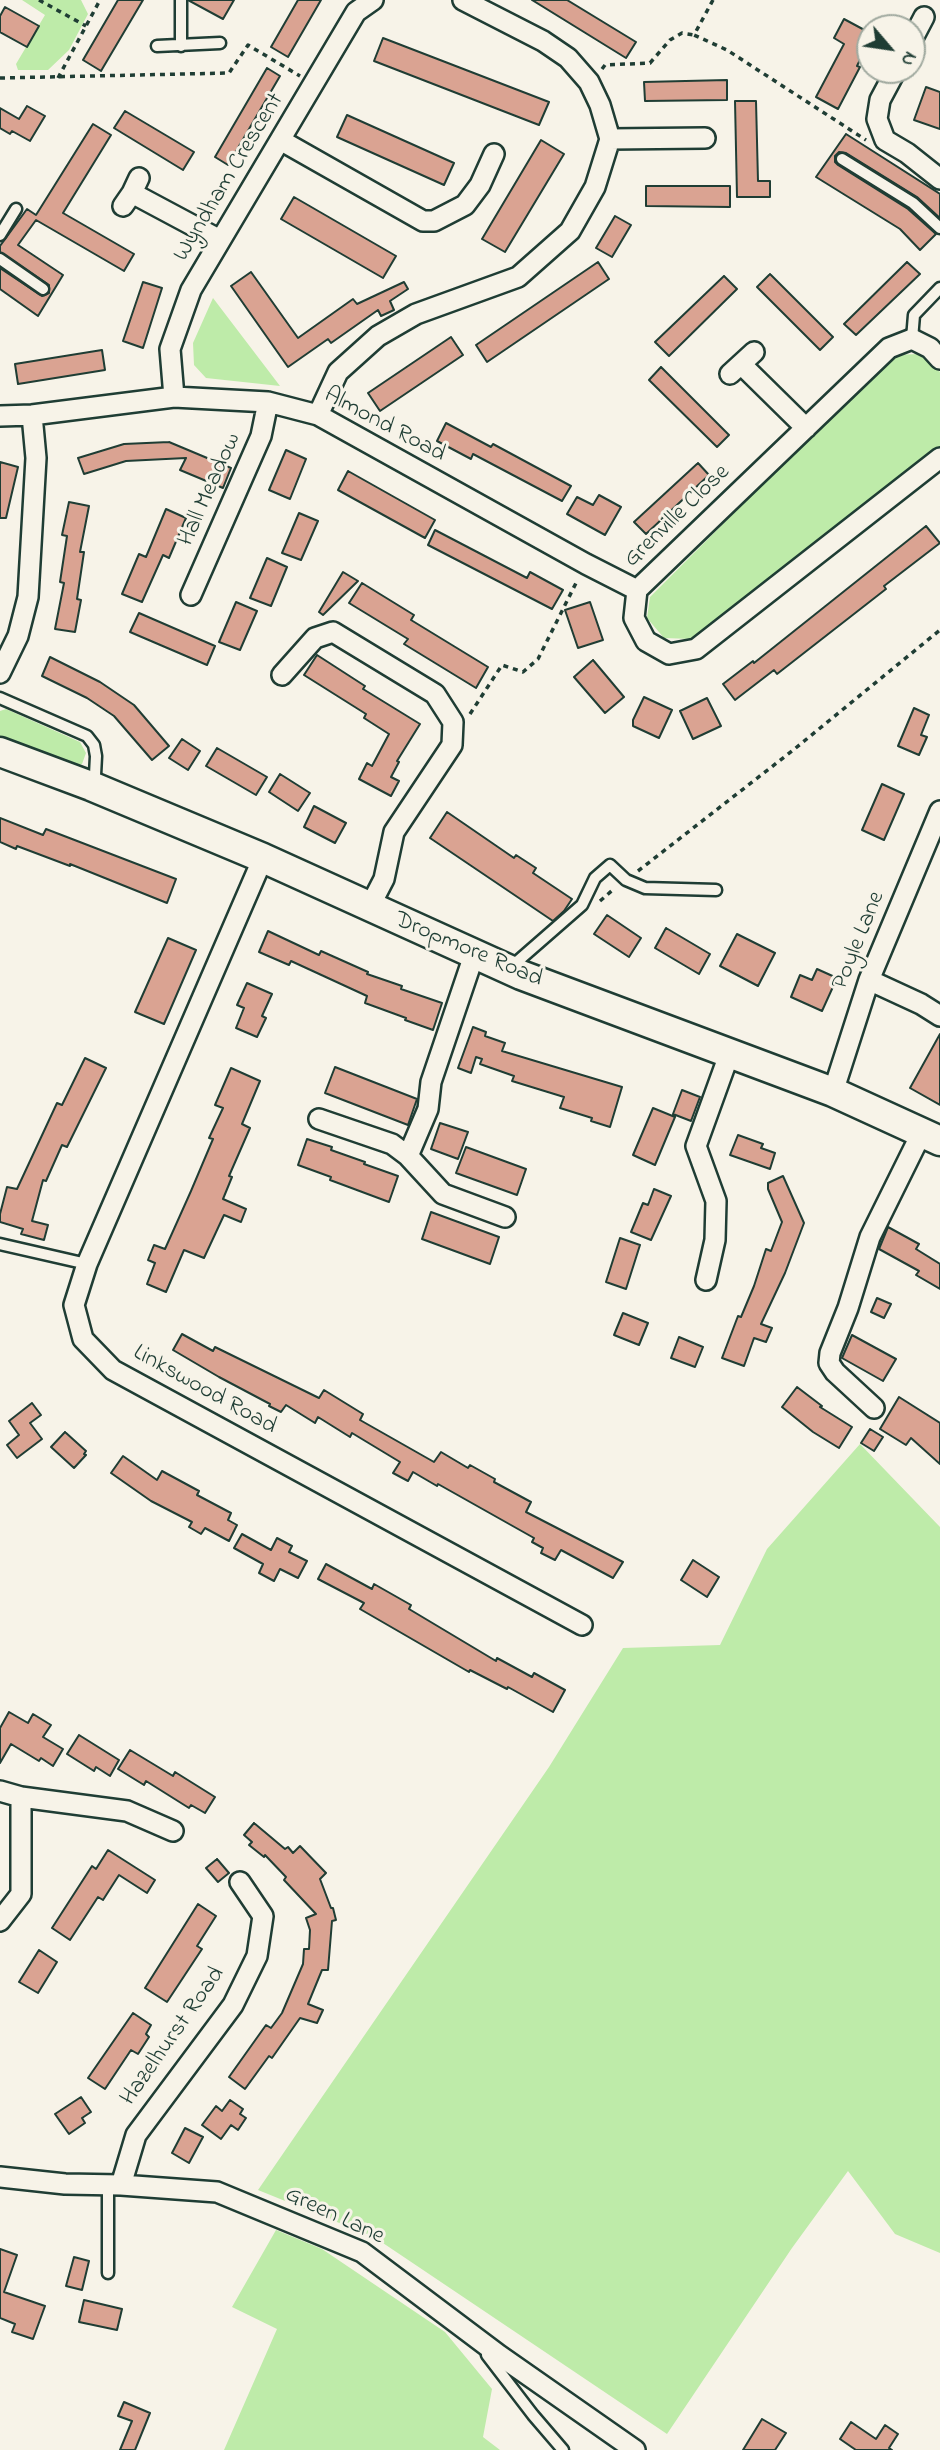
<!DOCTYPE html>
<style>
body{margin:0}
#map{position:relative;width:940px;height:2450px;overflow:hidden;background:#f7f3e8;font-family:"Indie Flower",sans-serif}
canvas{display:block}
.north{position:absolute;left:856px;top:14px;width:70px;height:70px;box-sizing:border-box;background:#f7f3e8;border:2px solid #a1aaa0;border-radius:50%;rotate:119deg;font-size:19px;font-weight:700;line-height:28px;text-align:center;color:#1f3d34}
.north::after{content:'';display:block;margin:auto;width:24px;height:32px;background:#1f3d34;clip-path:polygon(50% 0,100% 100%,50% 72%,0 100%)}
</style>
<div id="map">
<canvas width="940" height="2450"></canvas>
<div class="north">N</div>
</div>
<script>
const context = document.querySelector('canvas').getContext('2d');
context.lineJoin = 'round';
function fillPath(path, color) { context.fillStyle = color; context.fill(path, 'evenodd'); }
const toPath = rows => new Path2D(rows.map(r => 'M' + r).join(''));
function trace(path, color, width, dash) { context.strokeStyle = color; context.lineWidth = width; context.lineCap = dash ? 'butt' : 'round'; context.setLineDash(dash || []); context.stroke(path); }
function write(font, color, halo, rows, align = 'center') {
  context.font = font + ' "Indie Flower",sans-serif'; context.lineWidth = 6; context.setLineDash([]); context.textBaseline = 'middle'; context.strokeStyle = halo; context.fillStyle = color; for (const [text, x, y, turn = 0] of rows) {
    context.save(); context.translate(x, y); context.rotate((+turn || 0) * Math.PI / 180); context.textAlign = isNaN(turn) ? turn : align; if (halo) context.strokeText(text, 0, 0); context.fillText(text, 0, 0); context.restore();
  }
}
fillPath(toPath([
 [22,0,81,0,88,14,69,50,48,70,18,70,16,64,45,15],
 [213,298,280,386,206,378,194,365,193,343],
 [920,354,940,372,940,449,691,639,664,638,647,618,650,597,892,355],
 [6,709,80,742,86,753,82,764,71,767,0,737,0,711],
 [860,1444,940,1527,940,2253,895,2234,848,2171,792,2248,667,2434,374,2237,258,2190,549,1767,623,1648,720,1645,767,1549],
 [276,2230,322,2249,445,2332,492,2389,483,2437,500,2450,224,2450,277,2329,232,2307]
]), '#beeba9');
const building = toPath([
 [118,0,143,0,101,71,83,60,118,0],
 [188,0,234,0,223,19,188,0],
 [298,0,321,0,288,57,271,47,298,0],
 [532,0,567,0,636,42,626,58,532,0],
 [5,7,39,26,27,47,0,32,0,16,5,7],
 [844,19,870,33,870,39,857,66,860,67,838,109,816,97,844,44,834,38,844,19],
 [383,38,549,102,539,125,374,61,383,38],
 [267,68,280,76,228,165,215,157,267,68],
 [727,80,727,100,645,101,644,82,727,80],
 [926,87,940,92,940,129,914,120,926,87],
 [735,101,756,101,758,181,770,181,770,197,737,197,735,101],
 [27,106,45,116,30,141,12,131,10,134,0,128,0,108,19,119,27,106],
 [125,111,194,152,183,170,114,128,125,111],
 [347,115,454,163,444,185,337,137,347,115],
 [93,124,111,135,63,213,134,254,124,271,36,220,18,245,63,275,38,316,0,289,0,268,42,296,49,293,49,285,0,252,0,246,27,209,36,215,93,124],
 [846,134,940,194,940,218,917,197,846,153,839,152,835,156,835,162,838,165,908,209,936,234,920,250,900,229,816,177,846,134],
 [541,140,564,154,505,252,482,239,541,140],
 [646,186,730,186,730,207,646,206,646,186],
 [294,197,396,256,383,278,281,219,294,197],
 [615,216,631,225,612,257,596,248,615,216],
 [598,262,609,279,487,362,476,345,598,262],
 [907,262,920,274,856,335,844,324,907,262],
 [251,272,298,338,353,299,357,304,404,282,408,289,390,301,394,310,381,316,378,310,331,343,328,339,288,367,231,286,251,272],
 [770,274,833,337,820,350,757,287,770,274],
 [724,276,737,289,669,356,655,342,724,276],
 [143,282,162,288,143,348,123,341,143,282],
 [451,337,463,355,380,411,368,393,451,337],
 [102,350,105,370,18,384,15,364,102,350],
 [661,367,729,435,717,447,649,380,661,367],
 [446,423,491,447,493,444,571,486,562,501,473,454,471,459,437,441,446,423],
 [169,442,231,468,223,488,180,470,186,458,126,461,84,474,78,458,124,444,169,442],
 [286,450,306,459,290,499,269,490,286,450],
 [0,462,18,467,6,518,0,518,0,462],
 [698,463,709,475,646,534,634,522,698,463],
 [348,471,435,520,425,538,338,490,348,471],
 [599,495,621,507,605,535,567,514,577,497,593,505,599,495],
 [69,502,89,506,80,552,84,552,77,599,81,600,75,632,55,629,64,583,60,582,67,536,62,535,69,502],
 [166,509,186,518,169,558,163,555,142,602,122,594,139,554,146,557,166,509],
 [299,513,318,521,301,560,282,553,299,513],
 [926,526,940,543,884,586,886,589,777,674,774,670,735,700,723,684,753,661,754,663,926,526],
 [435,530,527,578,530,572,563,590,552,609,428,545,435,530],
 [267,558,287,567,271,606,250,598,267,558],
 [343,572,358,581,323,615,319,612,343,572],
 [362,583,414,615,411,620,488,667,476,688,404,644,408,639,349,603,362,583],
 [236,602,257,611,240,650,219,642,236,602],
 [590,602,603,640,578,648,565,610,590,602],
 [139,613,215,646,207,665,130,632,139,613],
 [317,655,365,686,363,689,420,724,397,761,399,762,391,777,399,781,391,796,359,779,367,763,372,766,389,734,364,718,366,714,304,675,317,655],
 [50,657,100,682,134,705,169,746,152,760,114,716,87,698,42,676,50,657],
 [593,660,624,697,605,713,574,677,593,660],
 [644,697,672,710,659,738,633,726,633,720,644,697],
 [707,698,721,726,693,739,680,711,707,698],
 [914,708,929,715,921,735,927,737,919,755,898,746,914,708],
 [182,739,200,751,188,770,169,758,182,739],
 [217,748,267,777,256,795,206,766,217,748],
 [280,774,310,793,298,811,269,792,280,774],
 [882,784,904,794,884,840,862,830,882,784],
 [314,806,346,823,335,843,304,827,314,806],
 [447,812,514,858,516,855,536,868,533,873,572,899,564,911,553,921,430,838,447,812],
 [0,818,43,835,46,829,176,879,167,903,70,864,70,866,17,846,16,849,0,842,0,818],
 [607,915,641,938,629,957,594,934,607,915],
 [666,928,710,954,699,974,655,948,666,928],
 [268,931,319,955,321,951,368,972,367,974,402,986,401,989,442,1003,433,1030,405,1020,406,1018,365,1003,367,996,291,961,289,965,259,952,268,931],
 [737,934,775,953,758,986,720,966,737,934],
 [168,938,196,950,164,1024,135,1012,168,938],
 [817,969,837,978,822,1011,791,997,800,975,812,980,817,969],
 [247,983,272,994,262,1016,266,1018,257,1037,236,1028,244,1008,237,1005,247,983],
 [473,1027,486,1032,485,1036,505,1043,502,1051,622,1087,610,1127,591,1121,592,1118,560,1108,564,1097,512,1081,514,1076,480,1064,482,1059,476,1057,471,1073,458,1068,473,1027],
 [940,1034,940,1105,910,1088,940,1034],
 [85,1058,106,1068,67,1147,62,1145,46,1181,43,1180,32,1221,48,1225,44,1240,21,1234,23,1229,0,1222,0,1214,7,1187,17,1189,57,1103,62,1105,85,1058],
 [335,1067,417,1099,408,1125,325,1093,335,1067],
 [231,1068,260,1081,242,1124,250,1128,229,1176,232,1177,223,1199,246,1209,241,1222,224,1215,204,1258,184,1250,166,1292,147,1284,155,1263,148,1260,154,1245,165,1249,191,1191,213,1139,209,1138,223,1108,215,1105,231,1068],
 [682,1090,700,1097,691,1121,673,1114,682,1090],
 [653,1108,675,1117,655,1165,633,1155,653,1108],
 [440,1123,468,1132,458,1159,431,1149,440,1123],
 [738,1135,763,1144,761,1148,775,1153,770,1169,730,1155,738,1135],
 [307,1139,332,1147,331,1150,365,1162,364,1164,398,1176,389,1202,330,1180,331,1177,298,1165,307,1139],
 [466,1147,526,1169,517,1195,456,1173,466,1147],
 [783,1176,804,1223,785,1273,761,1324,772,1328,766,1342,754,1338,744,1366,722,1358,738,1316,741,1317,754,1286,766,1249,771,1251,782,1222,768,1189,768,1183,783,1176],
 [654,1189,671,1196,651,1240,631,1232,643,1203,648,1205,654,1189],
 [431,1212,499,1237,490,1264,422,1239,431,1212],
 [888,1227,919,1244,916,1249,940,1264,940,1289,916,1275,919,1271,879,1249,888,1227],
 [620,1238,640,1245,626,1289,606,1282,620,1238],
 [877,1298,891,1304,884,1318,871,1312,877,1298],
 [623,1313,648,1323,639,1345,614,1335,623,1313],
 [182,1334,213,1351,215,1347,319,1398,324,1390,363,1414,360,1420,434,1462,441,1452,468,1468,470,1465,495,1479,494,1482,531,1502,526,1512,623,1562,613,1578,561,1550,555,1560,541,1553,543,1548,532,1542,534,1538,438,1484,437,1486,413,1472,408,1481,393,1473,400,1462,352,1433,350,1437,318,1417,315,1423,286,1405,281,1412,269,1406,270,1404,219,1377,173,1350,182,1334],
 [852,1335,896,1359,883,1381,842,1358,852,1335],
 [679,1337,703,1347,695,1367,671,1358,679,1337],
 [797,1387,822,1406,820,1407,852,1427,839,1448,813,1432,782,1407,797,1387],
 [899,1397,940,1423,940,1464,911,1438,906,1445,880,1429,899,1397],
 [32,1403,41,1415,30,1423,42,1439,17,1458,7,1445,19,1435,9,1421,32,1403],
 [870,1429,883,1437,874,1451,861,1443,870,1429],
 [65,1432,86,1451,84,1454,86,1455,74,1468,51,1447,65,1432],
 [123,1456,157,1480,162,1471,199,1491,197,1495,231,1513,228,1520,237,1525,229,1541,205,1528,201,1534,189,1527,192,1522,151,1501,111,1473,123,1456],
 [242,1534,271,1550,277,1538,292,1546,289,1552,307,1561,298,1578,280,1569,274,1581,259,1573,263,1564,234,1548,242,1534],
 [693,1560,719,1577,707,1597,681,1580,693,1560],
 [326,1564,372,1589,374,1584,411,1605,409,1609,496,1661,497,1658,532,1677,534,1673,565,1690,553,1712,508,1687,507,1689,470,1670,469,1672,360,1609,364,1603,318,1579,326,1564],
 [9,1712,28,1723,33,1714,51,1725,43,1737,63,1749,53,1766,41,1758,39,1761,11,1744,0,1763,0,1728,9,1712],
 [79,1735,119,1760,110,1776,96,1767,94,1771,67,1754,79,1735],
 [130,1750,173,1776,175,1772,215,1797,205,1813,191,1805,189,1808,146,1781,144,1785,118,1769,130,1750],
 [254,1823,285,1849,288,1847,293,1853,300,1846,326,1873,320,1879,331,1908,333,1908,336,1920,332,1921,328,1970,322,1970,308,2004,323,2010,317,2023,300,2018,272,2058,269,2056,245,2089,229,2077,266,2025,271,2028,282,2013,303,1964,304,1949,309,1949,310,1930,306,1918,316,1914,284,1880,286,1877,265,1855,264,1857,249,1845,252,1842,244,1835,254,1823],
 [108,1850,155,1880,147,1893,119,1875,103,1900,98,1897,70,1940,52,1928,92,1866,96,1869,108,1850],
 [217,1859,229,1873,218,1882,206,1868,217,1859],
 [198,1904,216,1916,197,1946,202,1949,167,2002,145,1988,198,1904],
 [39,1950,57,1962,38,1993,19,1982,39,1950],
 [133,2013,151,2025,146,2034,149,2037,138,2054,131,2050,105,2089,88,2078,133,2013],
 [81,2097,91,2112,82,2118,85,2123,69,2134,55,2114,81,2097],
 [230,2100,243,2109,240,2114,246,2118,238,2130,231,2125,221,2139,202,2125,216,2106,222,2111,230,2100],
 [185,2128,203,2137,189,2163,172,2153,185,2128],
 [0,2249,17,2255,4,2292,45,2306,33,2339,12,2332,15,2324,0,2318,0,2249],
 [74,2257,89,2261,82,2290,66,2286,74,2257],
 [84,2300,122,2309,117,2330,79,2322,84,2300],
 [124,2402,150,2413,135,2450,120,2450,132,2421,118,2416,124,2402],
 [762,2419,786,2433,775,2450,743,2450,762,2419],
 [851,2422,876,2439,885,2425,898,2434,889,2448,892,2450,856,2450,840,2439,851,2422]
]);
fillPath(building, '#daa392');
trace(building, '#1f3d34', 2);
const lane = toPath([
 [181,0,181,46],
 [157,46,220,43],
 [842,159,913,203,940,228],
 [0,235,16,209],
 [0,259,43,289],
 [912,339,914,315,940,288],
 [0,698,87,736,94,745,96,756,95,775,91,784],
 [511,967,582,905,595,878,610,865,626,880,645,888,716,890],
 [0,1244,87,1264],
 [108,2273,108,2185],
 [487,2355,533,2415,563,2450]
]);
const street = toPath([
 [912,40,924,17],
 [896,70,880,100,877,119,885,140,907,153,940,179],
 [610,139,705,138],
 [282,141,423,221,434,221,465,205,480,185,494,154],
 [132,193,220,240],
 [123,206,132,193,139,178],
 [940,359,930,348,912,339,889,348,637,590,634,618,646,641,669,654,696,649,940,458],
 [741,364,806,428],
 [730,374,754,352],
 [174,397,170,349,191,290,356,12,373,0],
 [318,415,338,372,378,336,416,314,518,277,570,231,595,187,610,139,600,105,589,82,568,58,543,41,463,0],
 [0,416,32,415,174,397,268,402,318,415,586,564,637,590],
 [191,595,261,436,268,402],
 [0,673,18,636,28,597,36,458,32,415],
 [282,675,315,638,333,632,435,694,453,722,452,745,394,832,384,879,369,908],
 [263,858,87,1264,74,1305,83,1339,113,1370,582,1625],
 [869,980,921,1004,940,1016],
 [833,1092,869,980,940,811],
 [319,1119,392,1144,408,1156,443,1194,505,1217],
 [408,1156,428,1109,431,1082,474,955],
 [706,1280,715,1240,716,1201,696,1146,730,1052],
 [874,1408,835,1372,829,1363,830,1353,848,1308,870,1237,922,1132],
 [0,1791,21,1797,127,1811,173,1831],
 [0,1921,21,1894,21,1797],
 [0,2177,65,2184,121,2185,217,2192,362,2252,499,2355,635,2450],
 [121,2185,136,2135,233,2005,257,1956,263,1916,240,1882]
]);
const secondary = toPath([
 [0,752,91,786,263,858,521,975,833,1092,940,1141]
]);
trace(lane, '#1f3d34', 15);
trace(street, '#1f3d34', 24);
trace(secondary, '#1f3d34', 33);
trace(toPath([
 [39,0,86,26],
 [713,0,694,35,727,50,866,140],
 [602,69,605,65,650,63,670,40,682,33,694,35],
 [0,78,229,73,248,45,300,76],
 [58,78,100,0],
 [470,714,502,665,523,672,538,659,577,581],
 [638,871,792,751,940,630],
 [600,901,615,888]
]), '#1f3d34', 3.5, [5, 5]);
trace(lane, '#f7f3e8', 10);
trace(street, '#f7f3e8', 19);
trace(secondary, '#f7f3e8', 28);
write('24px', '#1f3d34', '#f7f3e8', [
 ["Wyndham Crescent",230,178,-59],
 ["Almond Road",384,426,28],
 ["Hall Meadow",211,490,-66],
 ["Grenville Close",678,517,-44],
 ["Poyle Lane",860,941,-68],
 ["Dropmore Road",468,951,23],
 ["Linkswood Road",204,1391,29],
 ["Hazelhurst Road",174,2037,-55],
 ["Green Lane",334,2217,25]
]);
</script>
